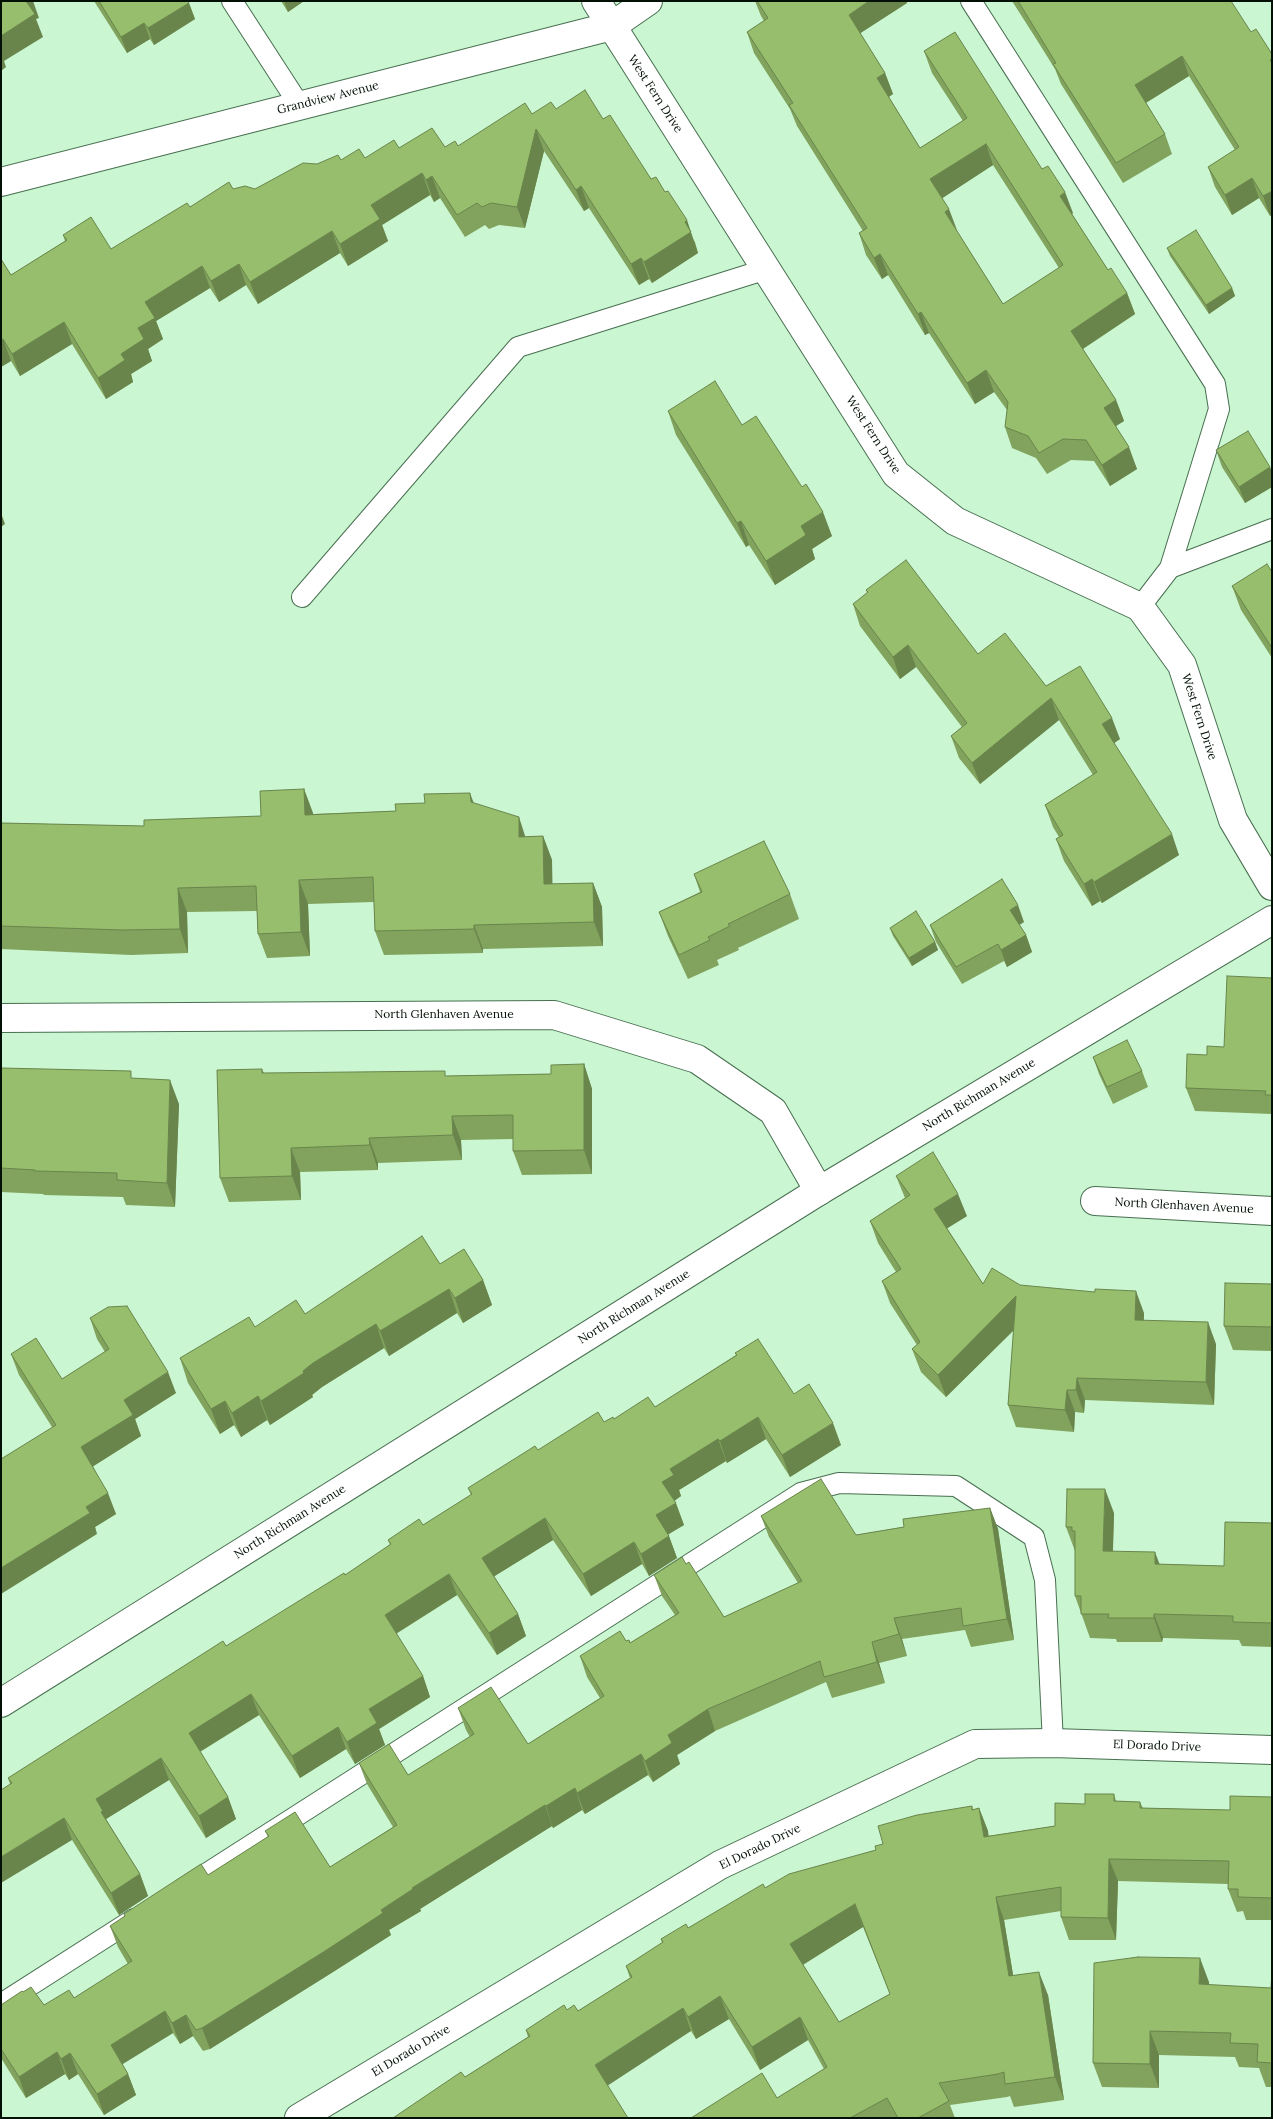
<!DOCTYPE html>
<style>
body{margin:0}
#map{position:relative;width:1273px;height:2119px;overflow:hidden;background:#caf6d2;font-family:Lora,serif}
canvas{display:block}
.frame{position:absolute;inset:0;border:2px solid #031005;pointer-events:none}
</style>
<div id="map">
<canvas width="1273" height="2119"></canvas>
<div class="frame"></div>
</div>
<script>
const context = document.querySelector('canvas').getContext('2d');
context.lineJoin = 'round';
const toPath = rows => new Path2D(rows.map(r => 'M' + r).join(''));
function trace(path, color, width, dash) { context.strokeStyle = color; context.lineWidth = width; context.lineCap = dash ? 'butt' : 'round'; context.setLineDash(dash || []); context.stroke(path); }
function fillPath(path, color) { context.fillStyle = color; context.fill(path, 'evenodd'); }
function write(font, color, halo, rows, align = 'center') {
  context.font = font + ' Lora,serif'; context.lineWidth = 4.5; context.setLineDash([]); context.textBaseline = 'middle'; context.strokeStyle = halo; context.fillStyle = color; for (const [text, x, y, turn = 0] of rows) {
    context.save(); context.translate(x, y); context.rotate((+turn || 0) * Math.PI / 180); context.textAlign = isNaN(turn) ? turn : align; if (halo) context.strokeText(text, 0, 0); context.fillText(text, 0, 0); context.restore();
  }
}
const service = toPath([
 [232,1,300,106],
 [971,1,1215,384,1219,409,1170,568,1140,607],
 [1170,568,1272,529],
 [302,597,518,347,767,269],
 [184,1888,801,1493,839,1483,956,1486,1034,1537,1045,1580,1053,1743],
 [1,2004,134,1919]
]);
const minor = toPath([
 [596,1,896,474,955,521,1140,607,1182,665,1233,820,1272,886],
 [1,182,612,26,648,1],
 [1,1018,554,1015,697,1059,773,1111,819,1191],
 [1095,1201,1272,1211],
 [299,2118,720,1865,975,1744,1053,1743,1272,1750]
]);
const tertiary = toPath([
 [1,1703,819,1191,1272,920]
]);
trace(service, '#486f50', 22);
trace(minor, '#486f50', 30);
trace(tertiary, '#486f50', 30);
trace(service, '#fff', 20);
trace(minor, '#fff', 28);
trace(tertiary, '#fff', 28);
fillPath(toPath([
 [94,1,188,1,195,19,154,45,150,39,127,53],
 [281,1,304,1,288,12],
 [755,1,907,1,907,3,860,33,885,73,893,94,889,97,920,148,963,121,932,73,924,51,1042,169,1073,213,1072,214,1108,270,1127,293,1135,314,1083,349,1116,400,1124,421,1116,426,1137,469,1110,486,1094,461,1071,460,1047,474,1036,458,1012,448,1005,427,1007,410,994,392,975,404,929,333,925,335,888,275,882,279,866,255,859,233,863,231,797,126,790,109,754,53,747,32,764,21,761,16],
 [993,165,1059,268,1003,304,957,231,942,198],
 [1012,1,1231,1,1270,216,1259,198,1232,215,1215,187,1208,167,1235,150,1189,76,1146,103,1165,134,1172,154,1123,183,1061,84,1055,69,1035,37],
 [556,109,603,119,651,179,695,242,698,253,652,283,649,279,639,285,589,208,584,211,544,151,525,228,499,225,489,229,485,225,465,237,440,198,434,202,430,195,382,225,388,241,348,266,340,253,258,304,246,285,219,302,210,288,156,321,163,339,148,349,152,361,131,374,133,382,106,399,72,344,20,376,11,361,1,367,1,259,11,275,65,241,63,235,111,249,190,207,233,189,255,189,317,164,341,160,365,158,399,148,445,147,458,146,532,114],
 [1167,248,1232,288,1235,296,1209,314,1170,256],
 [668,411,742,425,832,536,812,549,815,559,775,585,749,545,746,547,676,435],
 [1216,450,1270,467,1272,472,1272,487,1245,503,1222,467],
 [1272,572,1272,658,1241,610,1232,586],
 [866,590,978,654,1046,686,1120,739,1114,743,1179,855,1102,903,1100,901,1092,906,1064,861,1056,839,1059,837,1053,827,1045,805,1093,775,1059,720,980,784,959,758,951,736,962,727,916,667,900,679,860,626,853,604,867,593],
 [304,789,313,814,396,811,474,803,526,837,543,836,552,860,552,884,593,883,602,907,603,946,483,949,483,953,384,955,375,931,374,902,308,904,310,956,267,958,258,934,257,911,187,912,188,953,131,955,1,949,1,823,144,826,261,816],
 [694,874,790,894,799,919,738,948,739,950,717,960,719,965,688,979,668,936,659,912,700,892],
 [1024,922,1019,925,1026,935,1032,952,1007,967,1004,961,962,984,936,942,930,925],
 [890,928,935,942,938,950,912,966,893,936],
 [1272,978,1272,1114,1195,1111,1186,1088,1207,1055,1224,1047],
 [1093,1057,1142,1071,1148,1087,1113,1104,1099,1074],
 [584,1064,592,1089,592,1174,522,1175,513,1151,513,1139,461,1140,462,1160,378,1163,378,1170,300,1172,301,1200,229,1202,220,1178,262,1069,264,1073,447,1076,551,1074],
 [1,1068,133,1078,179,1104,175,1207,126,1205,123,1197,44,1195,43,1194,1,1192],
 [896,1176,967,1216,947,1228,983,1284,1020,1285,1144,1313,1144,1320,1216,1344,1214,1405,1085,1400,1084,1413,1075,1412,1074,1432,1016,1427,1008,1405,1014,1330,946,1397,921,1372,912,1349,917,1345,890,1303,882,1281,896,1272,878,1243,870,1221,905,1198],
 [440,1264,483,1280,492,1305,463,1323,457,1313,389,1356,384,1348,322,1387,312,1395,313,1397,270,1425,267,1420,241,1437,234,1425,220,1434,188,1383,180,1358,255,1327,305,1314],
 [1272,1284,1272,1351,1233,1350,1224,1326],
 [90,1318,176,1393,135,1419,141,1436,93,1466,116,1514,95,1527,97,1534,52,1427,19,1375,11,1354,62,1379,105,1352,97,1339],
 [735,1353,794,1394,841,1445,790,1477,766,1439,727,1463,726,1461,679,1490,681,1496,674,1501,684,1525,668,1534,677,1558,649,1576,642,1564,591,1596,553,1540,494,1576,518,1614,526,1636,497,1655,457,1595,396,1634,423,1676,430,1697,379,1729,385,1745,355,1764,346,1749,300,1778,259,1715,200,1752,228,1797,236,1819,206,1838,169,1780,106,1819,140,1874,148,1896,119,1915,72,1840,10,1784,8,1778,345,1575,390,1545,388,1540,423,1525,471,1495,468,1488,538,1450,604,1422,655,1407,736,1355],
 [990,1508,998,1529,1014,1640,971,1647,965,1630,902,1639,907,1656,879,1663,885,1683,832,1698,826,1682,715,1731,677,1755,680,1764,653,1782,648,1775,585,1814,582,1810,553,1828,552,1826,420,1909,421,1911,389,1930,391,1935,333,1972,210,2049,203,2051,193,2036,180,2044,173,2033,122,2064,128,2074,136,2095,104,2115,78,2074,69,2080,65,2074,26,2098,1,2058,1,2005,23,1992,44,2005,74,1998,128,1964,118,1947,110,1926,125,1916,124,1914,208,1875,268,1837,265,1831,330,1867,393,1827,367,1784,359,1763,408,1775,470,1737,466,1730,458,1708,528,1744,600,1698,587,1677,580,1656,626,1641,630,1643,675,1615,662,1596,654,1575,686,1564,724,1617,798,1583,769,1537,761,1516,856,1535,904,1527],
 [1114,1513,1113,1551,1160,1564,1224,1566,1272,1523,1272,1647,1242,1646,1239,1640,1163,1638,1162,1642,1117,1642,1116,1639,1090,1638,1075,1596,1075,1551,1066,1527],
 [1114,1794,1116,1801,1140,1802,1143,1808,1230,1810,1272,1797,1272,1920,1246,1920,1243,1911,1237,1912,1228,1889,1228,1884,1118,1881,1116,1940,1069,1940,1061,1917,1061,1911,1004,1920,1013,1975,1048,1995,1064,2100,1014,2107,1010,2096,1007,2097,950,2105,955,2118,691,2118,777,2098,824,2069,808,2040,760,2070,729,2019,696,2039,691,2031,465,2077,528,2037,526,2030,567,2010,578,2011,630,1978,626,1966,662,1943,661,1939,688,1928,765,1888,876,1850,883,1844,972,1806,973,1810,979,1808,988,1831,988,1836,1055,1826,1085,1804],
 [863,1927,890,1994,839,2022,803,1965],
 [1272,1972,1272,2087,1266,2087,1259,2068,1239,2067,1235,2057,1159,2055,1159,2088,1102,2087,1093,2063,1209,1982,1209,1985,1271,1988]
]), '#81a35d');
fillPath(toPath([
 [26,1,33,1,39,18,36,19,43,37,4,61,6,67,1,71,1,36],
 [284,1,304,1,288,12],
 [869,1,907,1,907,3,856,36,849,15],
 [189,3,195,19,154,45,148,28],
 [144,23,150,39,127,53,121,37],
 [1182,56,1189,76,1142,105,1135,85],
 [885,73,893,94,885,99,877,78],
 [536,129,544,151,525,228,517,207],
 [986,144,993,165,938,201,930,179],
 [422,173,430,195,382,225,388,241,348,266,340,244,371,205],
 [432,176,440,198,434,202,426,180],
 [1252,178,1259,198,1232,215,1225,195],
 [581,186,589,208,584,211,576,190],
 [1272,191,1272,215,1270,216,1263,196],
 [1065,192,1073,213,1068,217,1060,196],
 [949,209,957,230,945,212],
 [687,220,698,253,652,283,644,262],
 [332,231,340,253,258,304,250,282],
 [880,254,888,275,882,279,874,258],
 [641,258,649,279,639,285,631,264],
 [239,264,246,285,219,302,211,281],
 [202,266,210,288,156,321,163,339,148,349,152,361,131,374,133,382,106,399,98,378,121,354,138,328,145,302],
 [1232,288,1235,296,1209,314,1206,305],
 [1127,293,1135,314,1078,352,1071,331],
 [921,312,929,333,925,335,918,314],
 [64,322,72,344,20,376,12,354],
 [3,339,11,361,1,367,1,340],
 [986,370,994,392,975,404,967,383],
 [1116,400,1124,421,1111,429,1104,408],
 [1129,447,1137,469,1110,486,1102,465],
 [1270,467,1272,472,1272,487,1245,503,1239,487],
 [823,512,832,536,812,549,815,559,775,585,766,561,801,526],
 [1,513,5,524,1,527],
 [741,521,749,545,746,547,737,523],
 [908,645,916,667,900,679,893,657],
 [1051,698,1059,720,980,784,972,763],
 [1112,718,1120,739,1110,746,1102,724],
 [304,789,313,813,314,839,305,815],
 [470,793,479,817,471,802],
 [519,817,527,842,519,837],
 [1172,834,1179,855,1102,903,1094,882],
 [543,836,552,860,553,909,544,884],
 [1092,879,1100,901,1092,906,1084,884],
 [299,880,308,904,310,956,301,932],
 [593,883,602,907,603,946,594,922],
 [178,888,187,912,188,953,180,929],
 [1018,905,1024,922,1016,927,1010,910],
 [474,925,483,949,483,953,474,929],
 [1026,935,1032,952,1007,967,1001,950],
 [935,942,938,950,912,966,909,958],
 [584,1064,592,1089,592,1174,584,1150],
 [170,1080,179,1104,175,1207,167,1183],
 [452,1116,461,1140,462,1160,453,1135],
 [369,1138,378,1163,378,1170,370,1145],
 [291,1148,300,1172,301,1200,292,1176],
 [958,1194,967,1216,943,1231,934,1209],
 [483,1280,492,1305,463,1323,455,1298],
 [449,1289,457,1313,389,1356,380,1331],
 [1136,1291,1144,1313,1143,1342,1135,1320],
 [1016,1296,1025,1319,946,1397,938,1375],
 [1208,1322,1216,1344,1214,1405,1206,1382],
 [376,1324,384,1348,322,1387,312,1395,313,1397,270,1425,261,1401,313,1363],
 [168,1372,176,1393,135,1419,141,1436,89,1469,81,1447,124,1400],
 [1077,1378,1085,1400,1084,1413,1076,1390],
 [1067,1390,1075,1412,1074,1432,1065,1410],
 [258,1396,267,1420,241,1437,232,1413],
 [225,1401,234,1425,220,1434,211,1409],
 [758,1417,766,1439,727,1463,720,1441],
 [833,1423,841,1445,790,1477,782,1455],
 [718,1439,726,1461,679,1490,681,1496,670,1504,662,1482,670,1469],
 [1105,1489,1114,1513,1112,1575,1103,1551],
 [108,1493,116,1514,95,1527,97,1534,1,1594,1,1568,86,1507],
 [676,1503,684,1525,664,1537,656,1515],
 [990,1508,998,1529,1014,1640,1007,1619],
 [545,1518,553,1540,490,1579,482,1558],
 [669,1536,677,1558,649,1576,641,1554],
 [634,1542,642,1564,591,1596,583,1574],
 [1155,1552,1164,1576,1155,1564],
 [449,1574,457,1595,392,1636,385,1615],
 [518,1614,526,1636,497,1655,489,1633],
 [1154,1614,1163,1638,1162,1642,1154,1618],
 [894,1618,902,1639,907,1656,899,1634],
 [872,1642,879,1663,885,1683,877,1662],
 [423,1676,430,1697,379,1729,385,1745,355,1764,347,1742,369,1709],
 [251,1694,259,1715,196,1754,189,1733],
 [708,1709,715,1731,677,1755,680,1764,653,1782,645,1761,668,1735],
 [338,1727,346,1749,300,1778,292,1756],
 [641,1754,648,1775,585,1814,577,1793],
 [161,1758,169,1780,106,1819,111,1832,109,1833,96,1799],
 [575,1788,582,1810,553,1828,546,1806],
 [228,1797,236,1819,206,1838,199,1816],
 [545,1805,552,1826,420,1909,421,1911,389,1930,391,1935,333,1972,210,2049,202,2028,381,1910,412,1888],
 [979,1808,988,1831,992,1860,984,1837],
 [64,1818,72,1840,1,1883,1,1857],
 [1109,1859,1118,1881,1116,1940,1108,1918],
 [140,1874,148,1896,119,1915,111,1893],
 [996,1897,1004,1920,1017,1999,1009,1976],
 [855,1904,863,1927,799,1967,790,1944],
 [1200,1958,1209,1982,1208,2008,1199,1984],
 [1039,1972,1048,1995,1064,2100,1055,2077],
 [720,1996,729,2019,696,2039,688,2017],
 [683,2008,691,2031,604,2088,595,2065],
 [165,2011,173,2033,118,2067,111,2045],
 [186,2015,193,2036,180,2044,172,2023],
 [800,2017,808,2040,760,2070,752,2047],
 [1150,2031,1159,2055,1159,2088,1150,2064],
 [57,2052,65,2074,26,2098,19,2077],
 [70,2053,78,2074,69,2080,61,2059],
 [128,2074,136,2095,104,2115,97,2094]
]), '#69854c');
const building = toPath([
 [1,1,26,1,35,14,1,36,1,1],
 [99,1,188,1,189,3,148,28,144,23,121,37,99,1],
 [757,1,869,1,849,15,885,73,877,78,920,148,967,118,924,51,955,32,1042,169,1048,166,1065,192,1060,196,1108,270,1111,268,1127,293,1071,331,1116,400,1104,408,1129,447,1102,465,1086,440,1063,439,1039,453,1028,436,1005,427,1008,402,986,370,967,383,921,312,918,314,880,254,874,258,859,233,867,228,789,105,793,103,747,32,768,18,757,1],
 [986,144,1063,265,1003,304,945,212,949,209,930,179,986,144],
 [1018,1,1231,1,1251,32,1256,29,1272,54,1272,59,1270,60,1272,63,1272,191,1263,196,1252,178,1225,195,1208,167,1239,147,1182,56,1135,85,1165,134,1116,163,1053,64,1056,63,1018,1],
 [585,90,603,119,610,115,651,179,656,177,665,192,668,191,687,220,685,222,691,232,644,262,641,258,631,264,581,186,576,190,536,129,517,207,491,203,482,207,477,203,457,215,432,176,426,180,422,173,371,205,380,219,340,244,332,231,250,282,239,264,211,281,202,266,145,302,155,318,138,328,144,339,121,354,125,360,98,378,64,322,12,354,3,339,1,340,1,259,11,275,67,240,63,235,91,217,111,249,187,203,190,207,229,182,233,189,245,186,255,189,303,163,317,164,338,155,341,160,359,149,365,158,394,140,399,148,432,128,445,147,455,141,458,146,525,103,532,114,551,102,556,109,585,90],
 [1196,230,1232,288,1206,305,1167,248,1196,230],
 [715,381,742,425,756,416,802,487,806,484,823,512,801,526,806,535,766,561,741,521,737,523,668,411,715,381],
 [1248,431,1270,467,1239,487,1216,450,1248,431],
 [906,560,978,654,1005,633,1046,686,1080,666,1112,718,1102,724,1172,834,1094,882,1092,879,1084,884,1056,839,1063,835,1045,805,1097,772,1051,698,972,763,951,736,967,723,908,645,893,657,853,604,868,592,866,590,906,560],
 [1267,564,1272,572,1272,648,1232,586,1267,564],
 [304,789,305,815,396,811,395,804,425,803,424,794,470,793,471,802,519,817,519,837,543,836,544,884,593,883,594,922,474,925,474,929,375,931,373,877,299,880,301,932,258,934,256,886,178,888,180,929,122,930,1,926,1,823,144,826,144,820,261,816,260,791,304,789],
 [764,841,790,894,728,924,730,926,708,937,710,940,679,955,659,912,702,892,694,874,764,841],
 [1002,879,1018,905,1010,910,1026,935,1001,950,998,944,956,967,930,925,1002,879],
 [916,911,935,942,909,958,890,928,916,911],
 [1227,976,1272,978,1272,1095,1265,1095,1266,1091,1186,1088,1187,1054,1207,1055,1207,1046,1224,1047,1227,976],
 [1127,1040,1142,1071,1107,1087,1093,1057,1127,1040],
 [584,1064,584,1150,513,1151,513,1115,452,1116,453,1135,369,1138,370,1145,291,1148,292,1176,220,1178,217,1070,262,1069,262,1073,445,1071,445,1076,551,1074,551,1065,584,1064],
 [1,1068,131,1071,131,1078,170,1080,167,1183,117,1180,117,1173,35,1171,35,1170,1,1168,1,1068],
 [933,1152,958,1194,934,1209,983,1284,992,1268,1020,1285,1095,1292,1095,1289,1136,1291,1135,1320,1208,1322,1206,1382,1077,1378,1076,1390,1067,1390,1065,1410,1008,1405,1016,1296,938,1375,912,1349,920,1342,882,1281,901,1269,870,1221,910,1195,896,1176,933,1152],
 [422,1236,440,1264,464,1249,483,1280,455,1298,449,1289,380,1331,376,1324,313,1363,303,1371,304,1373,261,1401,258,1396,232,1413,225,1401,211,1409,180,1358,249,1317,255,1327,296,1300,305,1314,422,1236],
 [1225,1283,1272,1284,1272,1327,1224,1326,1225,1283],
 [127,1306,168,1372,124,1400,133,1415,81,1447,108,1493,86,1507,90,1513,1,1568,1,1459,56,1425,11,1354,36,1338,62,1379,109,1349,90,1318,108,1307,127,1306],
 [758,1339,794,1394,809,1384,833,1423,782,1455,758,1417,720,1441,718,1439,670,1469,674,1475,662,1482,676,1503,656,1515,669,1536,641,1554,634,1542,583,1574,545,1518,482,1558,518,1614,489,1633,449,1574,385,1615,423,1676,369,1709,377,1723,347,1742,338,1727,292,1756,251,1694,189,1733,228,1797,199,1816,161,1758,96,1799,103,1811,101,1812,140,1874,111,1893,64,1818,1,1857,1,1790,12,1783,8,1778,223,1641,226,1646,344,1573,345,1575,391,1544,388,1540,419,1519,423,1525,472,1494,468,1488,535,1446,538,1450,598,1412,604,1422,613,1417,614,1419,648,1397,655,1407,737,1355,735,1353,758,1339],
 [821,1479,856,1535,904,1527,903,1519,990,1508,1007,1619,963,1626,961,1608,894,1618,899,1634,872,1642,877,1662,824,1677,820,1661,708,1709,668,1735,672,1743,645,1761,641,1754,577,1793,575,1788,546,1806,545,1805,412,1888,413,1889,381,1910,383,1913,325,1951,202,2028,196,2030,186,2015,172,2023,165,2011,111,2045,128,2074,97,2094,70,2053,61,2059,57,2052,19,2077,1,2049,1,2005,22,1991,23,1992,31,1987,44,2005,69,1990,74,1998,132,1961,110,1926,125,1916,124,1914,201,1864,208,1875,269,1836,265,1831,295,1812,330,1867,397,1825,359,1763,389,1744,408,1775,474,1734,458,1708,491,1687,528,1744,604,1696,580,1656,620,1631,626,1641,629,1640,630,1643,679,1613,654,1575,682,1557,686,1564,689,1562,724,1617,802,1581,761,1516,821,1479],
 [1067,1489,1105,1489,1103,1551,1155,1552,1155,1564,1224,1566,1225,1522,1272,1523,1272,1623,1233,1622,1233,1616,1154,1614,1154,1618,1108,1618,1109,1614,1081,1614,1081,1596,1075,1596,1075,1531,1072,1531,1072,1527,1066,1527,1067,1489],
 [1085,1794,1114,1794,1114,1801,1140,1802,1140,1808,1230,1810,1230,1796,1272,1797,1272,1898,1238,1897,1238,1889,1228,1889,1229,1861,1109,1859,1108,1918,1061,1917,1061,1887,996,1897,1009,1976,1039,1972,1055,2077,1005,2084,1004,2072,998,2074,939,2083,949,2101,918,2118,898,2118,887,2098,850,2118,691,2118,762,2073,777,2098,827,2067,800,2017,752,2047,720,1996,688,2017,683,2008,595,2065,628,2118,393,2118,461,2072,465,2077,530,2036,526,2030,564,2005,567,2010,574,2005,578,2011,632,1977,626,1966,663,1942,661,1939,686,1924,688,1928,763,1884,765,1888,789,1874,876,1850,875,1846,883,1844,878,1826,917,1815,972,1806,972,1810,979,1808,984,1837,1055,1826,1055,1803,1085,1804,1085,1794],
 [855,1904,890,1994,839,2022,790,1944,855,1904],
 [1138,1957,1200,1958,1199,1984,1271,1988,1272,1972,1272,2063,1257,2062,1258,2044,1230,2043,1231,2033,1150,2031,1150,2064,1093,2063,1094,1963,1138,1957]
]);
fillPath(building, '#96be6c');
trace(building, '#69854c', 1);
write('12px', '#031005', '#fff', [
 ["West Fern Drive",655,94,57],
 ["Grandview Avenue",328,98,-14],
 ["West Fern Drive",873,435,57],
 ["West Fern Drive",1199,717,72],
 ["North Glenhaven Avenue",444,1015],
 ["North Richman Avenue",979,1095,-31],
 ["North Glenhaven Avenue",1184,1206,3],
 ["North Richman Avenue",634,1307,-32],
 ["North Richman Avenue",290,1522,-32],
 ["El Dorado Drive",1157,1746,2],
 ["El Dorado Drive",760,1847,-26],
 ["El Dorado Drive",411,2051,-31]
]);
</script>
